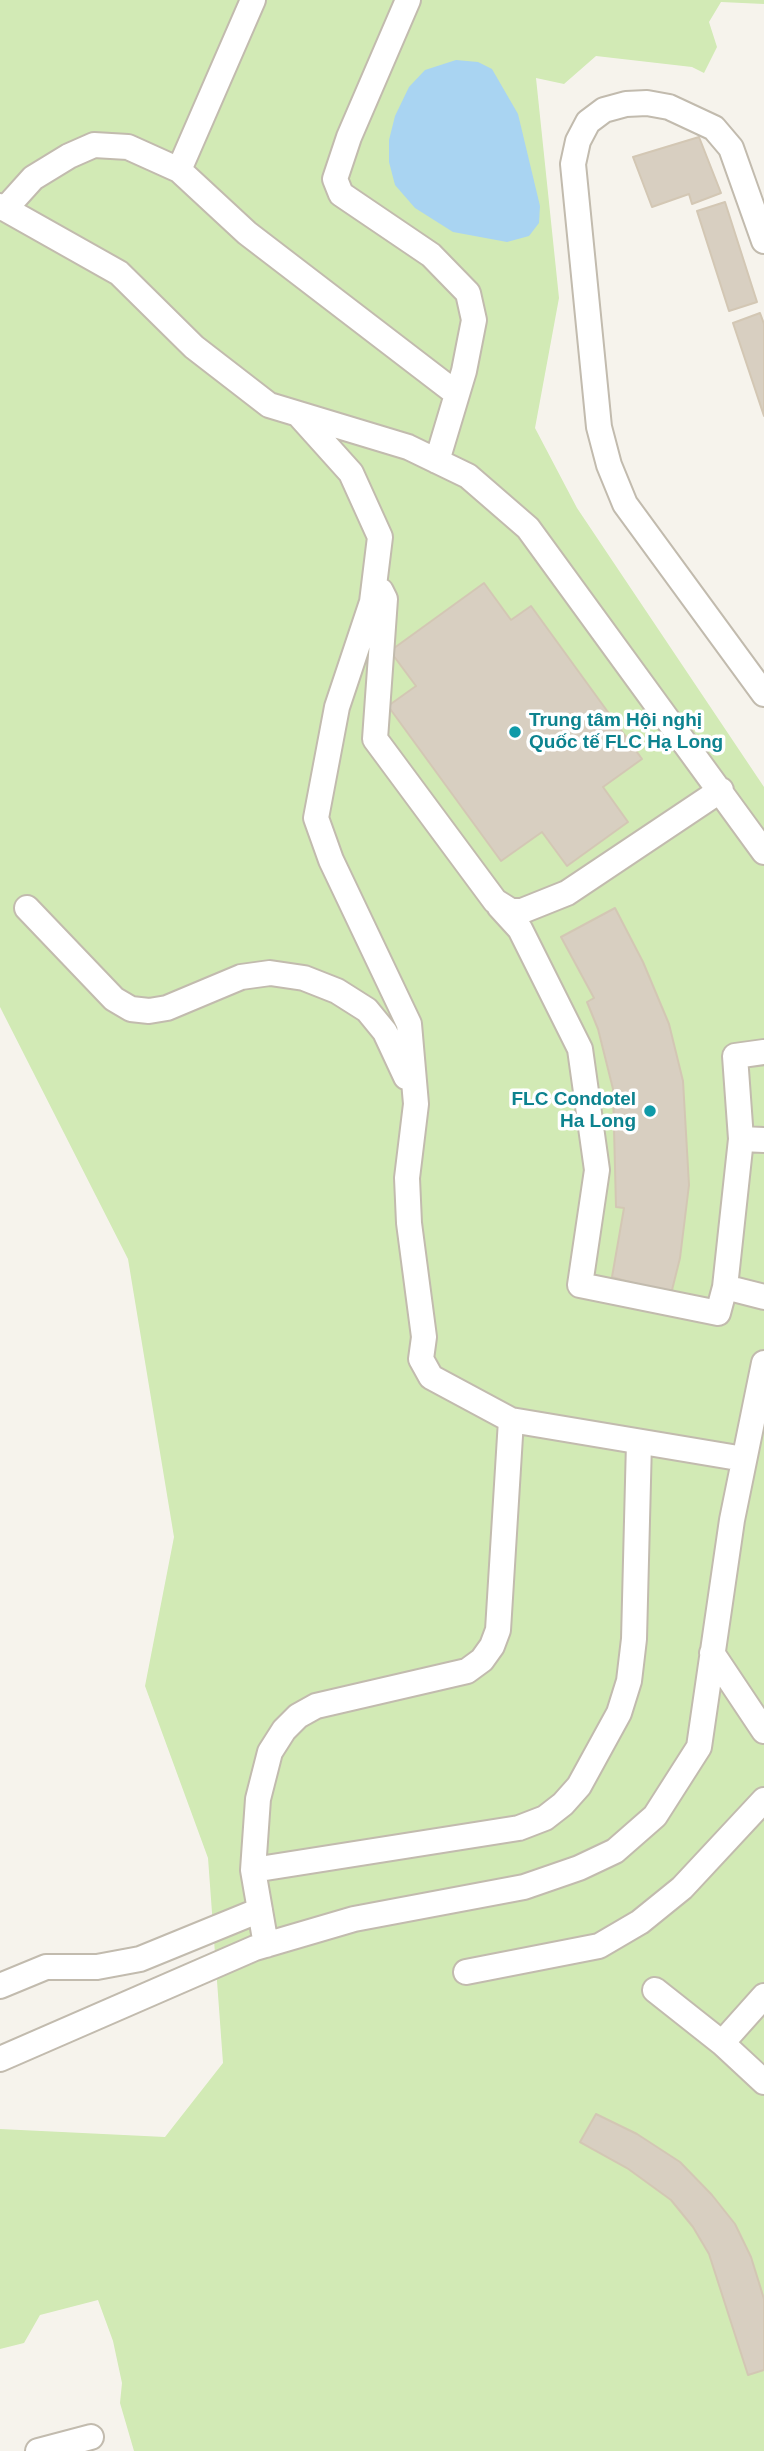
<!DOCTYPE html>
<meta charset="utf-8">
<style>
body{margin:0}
canvas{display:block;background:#f6f3ec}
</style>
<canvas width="764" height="2451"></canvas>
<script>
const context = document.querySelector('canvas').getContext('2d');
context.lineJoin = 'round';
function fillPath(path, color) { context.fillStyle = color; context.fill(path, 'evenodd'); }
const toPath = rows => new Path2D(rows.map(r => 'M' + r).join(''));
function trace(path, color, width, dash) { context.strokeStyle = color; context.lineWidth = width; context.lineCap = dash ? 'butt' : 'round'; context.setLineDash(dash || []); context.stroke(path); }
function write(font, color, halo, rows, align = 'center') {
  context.font = font + ' Arial,sans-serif'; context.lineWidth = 7; context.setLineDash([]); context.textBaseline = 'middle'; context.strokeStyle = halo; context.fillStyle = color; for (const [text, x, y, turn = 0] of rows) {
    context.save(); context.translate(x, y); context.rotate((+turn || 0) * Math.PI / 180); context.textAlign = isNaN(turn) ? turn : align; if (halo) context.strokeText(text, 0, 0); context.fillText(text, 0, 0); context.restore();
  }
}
fillPath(toPath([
 [0,0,764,0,764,4,721,2,709,22,717,47,704,73,692,67,596,56,564,84,536,78,559,298,535,428,577,508,764,787,764,2451,134,2451,120,2403,122,2383,113,2341,98,2300,40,2315,24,2343,0,2349,0,2129,165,2137,223,2063,208,1858,145,1686,174,1537,128,1259,0,1007]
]), '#d2eab5');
fillPath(toPath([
 [456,60,478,62,492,69,518,114,540,206,539,223,529,236,507,242,453,232,415,208,395,185,389,162,389,140,395,116,409,87,425,70]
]), '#a9d4f2');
const building = toPath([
 [699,137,721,193,692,204,689,194,652,207,633,157,699,137],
 [725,202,757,302,729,311,697,211,725,202],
 [760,313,764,324,764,416,733,323,760,313],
 [484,583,511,620,531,606,642,759,603,787,628,822,567,866,542,832,501,861,388,706,416,686,390,651,484,583],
 [615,908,643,962,669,1024,683,1081,689,1185,680,1258,671,1294,612,1277,624,1208,616,1207,613,1089,598,1029,587,1002,594,998,561,937,615,908],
 [596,2114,637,2134,680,2162,712,2195,735,2224,751,2257,764,2299,764,2370,748,2375,709,2254,693,2227,671,2200,627,2168,580,2142,596,2114]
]);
fillPath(building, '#d8cfc1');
trace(building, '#d3c7b4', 2);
const minor = toPath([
 [408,0,349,137,335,179,341,194,431,255,468,293,474,320,464,371,437,461],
 [179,170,253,0],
 [0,206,119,273,194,347,269,405,408,447,468,476,528,528,764,852],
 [5,209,33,178,69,156,94,145,128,147,179,170,247,233,457,394],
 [764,241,731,148,714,128,669,107,647,103,626,104,604,110,588,122,578,141,573,164,599,427,609,465,625,504,764,694],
 [298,414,351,473,380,537,372,602,337,707,316,818,331,860,409,1024,416,1104,407,1178,409,1223,424,1337,421,1359,431,1377,511,1420,744,1459],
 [381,591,385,599,375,739,495,901,511,911,522,911,567,893,721,790],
 [499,906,520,929,580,1049,597,1170,580,1285,718,1313,725,1287,764,1297],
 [27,908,114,999,131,1009,149,1011,167,1008,241,977,270,973,304,978,337,991,367,1010,385,1032,406,1077],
 [741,1139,735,1056,764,1052],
 [725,1287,741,1139,764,1140],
 [712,1653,764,1731],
 [253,1870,519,1828,545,1818,563,1804,579,1786,619,1713,629,1681,634,1639,639,1442],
 [266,1945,253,1870,258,1799,270,1752,284,1730,298,1716,316,1706,467,1671,482,1660,492,1646,498,1630,511,1420],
 [466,1972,599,1946,640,1922,682,1888,764,1800],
 [0,1986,46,1967,97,1967,140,1959,260,1910],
 [655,1990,722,2043,764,2082],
 [722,2043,764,1996],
 [0,2059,255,1948,354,1919,524,1887,579,1868,615,1851,655,1816,699,1747,732,1520,764,1363],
 [38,2451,91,2437]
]);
trace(minor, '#c2bbae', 28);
trace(minor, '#fff', 24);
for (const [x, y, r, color] of [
 [515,732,7,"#0f9aa8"],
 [650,1111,7,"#0f9aa8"]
]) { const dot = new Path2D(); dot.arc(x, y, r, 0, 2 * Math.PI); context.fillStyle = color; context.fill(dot); trace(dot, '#fff', 2.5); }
write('bold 19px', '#0d838f', '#fff', [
 ["Trung tâm Hội nghị",529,721],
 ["Quốc tế FLC Hạ Long",529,743],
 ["FLC Condotel",636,1100,"right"],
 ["Ha Long",636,1122,"right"]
], 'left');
</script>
